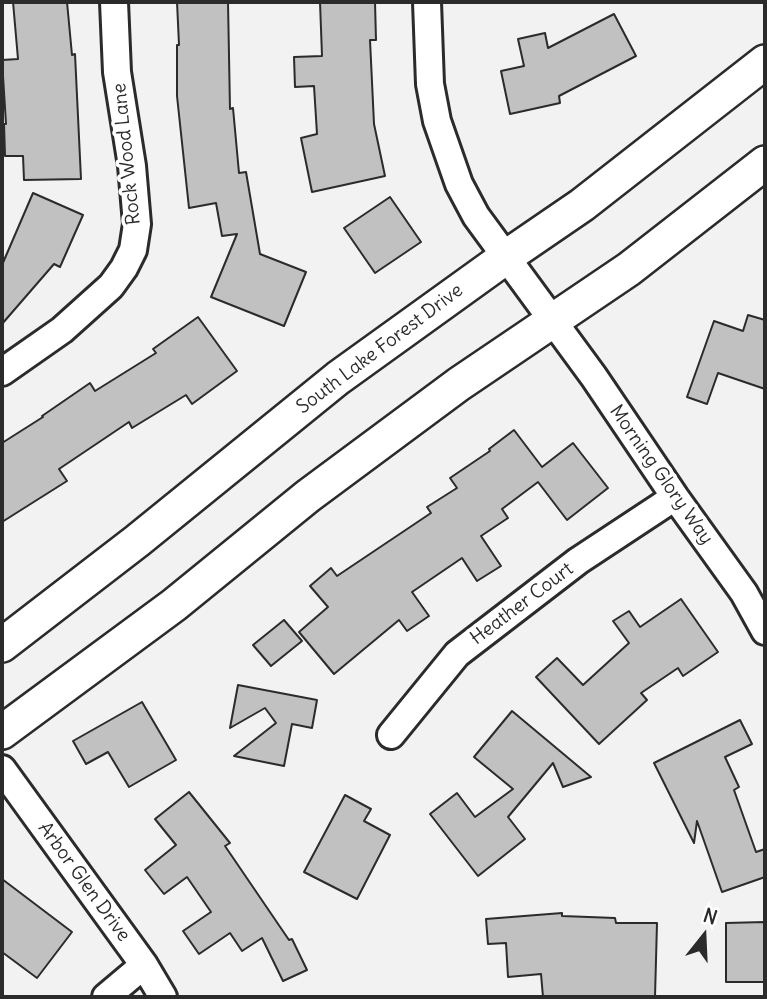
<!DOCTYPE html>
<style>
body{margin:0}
#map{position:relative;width:767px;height:999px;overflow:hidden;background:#f2f2f2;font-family:Delius,sans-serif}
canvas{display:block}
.frame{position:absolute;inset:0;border:4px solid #2b2b2b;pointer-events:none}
.north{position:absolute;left:669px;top:901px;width:70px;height:70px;-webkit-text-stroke:5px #fff;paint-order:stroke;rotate:18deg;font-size:19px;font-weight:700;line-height:28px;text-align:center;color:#2b2b2b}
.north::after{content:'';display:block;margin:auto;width:24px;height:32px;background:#2b2b2b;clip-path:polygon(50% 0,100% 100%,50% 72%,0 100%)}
</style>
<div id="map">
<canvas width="767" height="999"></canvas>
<div class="frame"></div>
<div class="north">N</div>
</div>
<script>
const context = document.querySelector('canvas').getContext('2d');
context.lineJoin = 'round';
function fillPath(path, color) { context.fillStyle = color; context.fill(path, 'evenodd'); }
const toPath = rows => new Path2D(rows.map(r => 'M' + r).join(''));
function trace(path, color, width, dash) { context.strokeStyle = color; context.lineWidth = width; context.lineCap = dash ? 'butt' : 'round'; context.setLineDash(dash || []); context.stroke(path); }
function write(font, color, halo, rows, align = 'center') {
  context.font = font + ' Delius,sans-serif'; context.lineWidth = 7; context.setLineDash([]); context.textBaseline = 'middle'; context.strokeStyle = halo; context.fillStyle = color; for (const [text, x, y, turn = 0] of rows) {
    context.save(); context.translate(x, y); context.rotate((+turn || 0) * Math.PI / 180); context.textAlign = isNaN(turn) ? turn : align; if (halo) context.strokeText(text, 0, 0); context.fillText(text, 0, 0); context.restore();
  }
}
const building = toPath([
 [13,2,67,2,72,55,75,54,81,179,24,180,23,156,5,156,4,124,6,124,2,60,18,59,13,2],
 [177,2,228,2,230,109,233,108,239,173,246,172,260,254,306,272,284,326,211,297,237,234,222,236,216,203,189,208,177,96,177,45,179,45,177,2],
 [320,2,375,2,376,40,370,40,374,124,385,176,312,192,301,138,317,134,314,86,295,87,294,57,322,56,320,2],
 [614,14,636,56,559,96,560,103,510,114,501,71,524,66,518,39,545,33,548,48,614,14],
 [33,193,83,215,60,267,54,264,2,324,2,265,33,193],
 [390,197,421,242,375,273,344,228,390,197],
 [748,315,765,320,765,389,718,373,707,404,687,397,714,321,743,331,748,315],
 [198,317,237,371,192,404,186,395,132,428,129,422,59,469,67,481,2,522,2,443,43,417,42,416,90,383,95,391,156,353,153,349,198,317],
 [514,430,542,467,573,443,608,488,567,520,538,482,502,509,508,518,481,536,501,566,477,581,462,558,412,592,429,616,407,631,399,620,334,674,299,632,328,607,310,586,331,568,337,576,431,513,427,507,457,488,450,478,490,451,489,449,514,430],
 [681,599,718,652,683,676,678,668,641,693,647,700,599,744,536,677,557,658,583,685,629,643,613,621,629,611,640,627,681,599],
 [284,620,302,641,271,666,253,645,284,620],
 [238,685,317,700,312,728,292,724,284,766,234,756,276,723,265,708,230,728,238,685],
 [142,702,176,760,129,787,108,752,86,764,73,741,142,702],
 [512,711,591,777,563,787,553,763,508,817,525,839,478,876,430,814,457,793,475,817,513,789,474,757,512,711],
 [740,720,752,744,725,757,739,787,734,790,756,852,765,849,765,877,722,892,697,821,694,843,654,763,740,720],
 [189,792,230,843,225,846,289,940,292,939,307,970,283,981,262,938,242,951,230,933,199,954,183,931,211,912,187,877,164,894,145,870,176,845,155,819,189,792],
 [345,795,371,809,364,821,390,835,357,899,304,872,345,795],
 [2,879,72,932,37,978,2,952,2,879],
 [562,913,562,916,615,918,616,923,657,923,655,997,543,997,541,974,508,977,506,943,488,944,486,919,562,913],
 [765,922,765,982,726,982,726,923,765,922]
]);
fillPath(building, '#c1c1c1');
trace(building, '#2b2b2b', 2);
const minor = toPath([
 [427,2,430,84,437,121,459,184,476,216,594,377,675,497,744,593,765,631],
 [2,372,62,330,111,286,124,268,133,250,137,224,132,166,117,72,114,2],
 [391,735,457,654,578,561,675,497],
 [2,769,144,965,163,997],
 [106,997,144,965]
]);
const major = toPath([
 [2,645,137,541,338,378,506,257,582,205,765,62],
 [2,732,174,605,308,496,459,384,629,269,765,163]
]);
trace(minor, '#2b2b2b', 32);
trace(major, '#2b2b2b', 38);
trace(minor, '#fff', 26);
trace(major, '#fff', 33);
write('19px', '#2b2b2b', '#fff', [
 ["Rock Wood Lane",127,154,-96],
 ["South Lake Forest Drive",380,349,-37],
 ["Morning Glory Way",661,475,55],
 ["Heather Court",522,604,-37],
 ["Arbor Glen Drive",84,882,54]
]);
</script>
